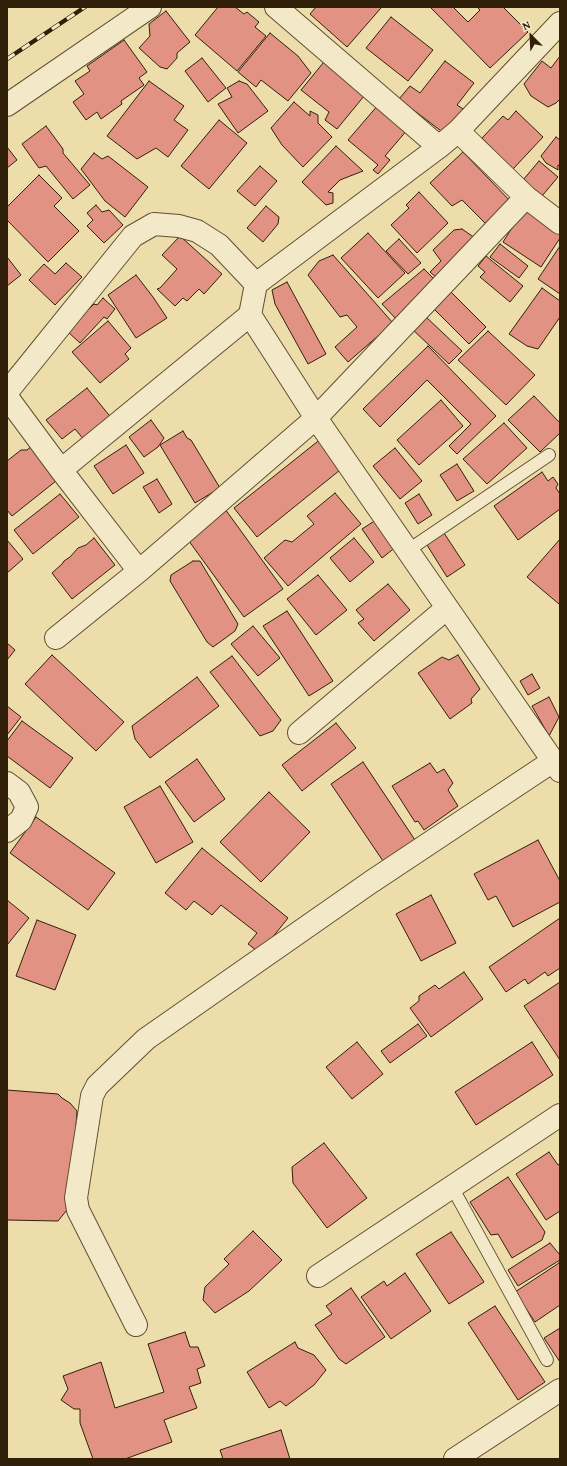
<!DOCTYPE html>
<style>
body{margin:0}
#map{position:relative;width:567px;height:1466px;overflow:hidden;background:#edddab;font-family:"Gentium Book Plus",serif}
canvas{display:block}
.frame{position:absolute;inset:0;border:8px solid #312009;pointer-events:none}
.north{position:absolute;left:511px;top:16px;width:40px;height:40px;-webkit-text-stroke:3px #f3e9c8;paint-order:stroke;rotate:336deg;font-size:11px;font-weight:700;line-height:16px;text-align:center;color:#312009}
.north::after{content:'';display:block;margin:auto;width:14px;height:18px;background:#312009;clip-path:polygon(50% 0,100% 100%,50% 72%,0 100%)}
</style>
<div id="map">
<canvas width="567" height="1466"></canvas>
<div class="frame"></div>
<div class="north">N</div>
</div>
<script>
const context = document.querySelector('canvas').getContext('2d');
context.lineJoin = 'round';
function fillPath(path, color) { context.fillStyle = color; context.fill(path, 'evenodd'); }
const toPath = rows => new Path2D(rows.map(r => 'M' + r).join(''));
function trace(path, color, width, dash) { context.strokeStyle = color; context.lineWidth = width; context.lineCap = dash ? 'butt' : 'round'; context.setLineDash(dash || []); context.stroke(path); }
const building = toPath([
 [218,7,235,7,244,14,247,12,259,22,255,27,266,36,237,71,195,35,218,7],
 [316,7,380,7,381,8,347,47,310,14,316,7],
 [432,7,453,7,468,22,480,10,477,7,503,7,528,32,490,68,431,8,432,7],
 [166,11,190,42,177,53,177,58,167,69,160,67,139,48,150,36,149,24,166,11],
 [391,17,433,50,408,81,366,48,391,17],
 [270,33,298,56,311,73,288,101,261,80,256,87,238,72,270,33],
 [124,40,147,72,139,78,144,85,121,101,122,104,101,119,97,112,86,120,73,102,84,94,75,81,90,71,87,66,124,40],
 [560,56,560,99,556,103,548,107,531,96,524,84,542,61,551,68,560,56],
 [328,57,369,90,337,129,325,120,329,112,301,90,328,57],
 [202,58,226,88,208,102,185,71,202,58],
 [445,61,474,83,457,105,468,112,449,137,399,99,410,86,420,93,445,61],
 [149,81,184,106,174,120,188,130,168,157,156,148,137,159,107,136,149,81],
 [239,81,247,84,268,111,238,133,218,104,232,97,227,88,239,81],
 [294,102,310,116,310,111,318,115,318,123,332,137,303,167,282,145,271,128,294,102],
 [379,104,408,129,385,156,390,160,378,174,373,170,378,165,348,140,379,104],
 [516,111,543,137,513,169,482,138,503,116,508,120,516,111],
 [219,120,247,143,209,189,181,166,219,120],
 [46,126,63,149,63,153,90,185,73,199,46,166,39,168,22,144,46,126],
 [556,137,560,140,560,166,558,165,558,170,546,163,541,156,556,137],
 [336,146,363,171,340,180,328,192,333,193,333,203,326,205,302,182,336,146],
 [7,147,17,160,7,168,7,147],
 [463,152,513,204,489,227,462,200,452,206,430,183,463,152],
 [94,153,102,159,108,156,148,187,125,217,105,201,81,169,94,153],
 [539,161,558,177,542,196,523,180,539,161],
 [260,166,277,181,255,206,237,191,260,166],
 [39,175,62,198,54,206,79,231,48,262,7,220,7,207,39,175],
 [419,192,448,223,417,253,391,225,409,208,406,205,419,192],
 [96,205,102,212,109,210,123,225,104,243,87,226,93,220,87,213,96,205],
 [266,206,279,217,278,224,263,242,247,228,266,206],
 [524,209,560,232,560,238,541,267,503,242,524,209],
 [462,229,475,238,437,278,430,272,441,261,433,250,454,230,462,229],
 [368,233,405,273,378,298,341,258,368,233],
 [180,236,222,274,204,294,199,289,187,301,183,298,175,306,157,289,160,288,177,269,162,255,180,236],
 [399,239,421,263,408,274,386,251,399,239],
 [500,244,528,266,519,278,490,257,500,244],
 [560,246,560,294,538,279,560,246],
 [333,255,393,323,348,362,335,347,357,327,347,315,340,317,308,275,319,261,333,255],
 [486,256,523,286,510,302,480,277,485,272,478,266,486,256],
 [7,257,21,275,7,286,7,257],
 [66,263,82,277,55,305,29,280,44,264,55,274,66,263],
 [424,269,435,280,397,320,382,304,424,269],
 [136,275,153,297,167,318,136,338,108,295,136,275],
 [287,282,326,354,308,364,275,304,272,290,287,282],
 [542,288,560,301,560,317,538,349,527,346,509,334,542,288],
 [449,290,486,327,469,344,432,307,449,290],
 [103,298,115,309,107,319,104,317,80,343,67,331,94,304,97,305,103,298],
 [425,316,462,351,449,364,412,329,425,316],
 [108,321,131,348,125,354,129,359,100,383,72,352,108,321],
 [488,331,535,375,506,405,458,360,488,331],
 [428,346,496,416,457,454,449,446,471,424,427,380,380,427,363,409,428,346],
 [87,388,113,420,85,441,75,429,62,439,46,420,87,388],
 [534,396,560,423,560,433,540,452,508,420,534,396],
 [441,400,463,426,419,465,397,440,441,400],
 [151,420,164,438,158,447,144,457,129,437,151,420],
 [504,423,527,448,487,484,463,459,504,423],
 [183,431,187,438,191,440,220,488,195,503,160,445,183,431],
 [322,438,345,466,257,537,234,508,322,438],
 [34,444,61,477,12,516,7,510,7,461,21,450,27,450,34,444],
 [126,445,144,473,113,494,94,466,126,445],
 [395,448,422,481,400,499,373,466,395,448],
 [457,464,474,491,457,501,440,475,457,464],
 [542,472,548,481,553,477,558,484,556,488,560,494,560,509,518,540,494,506,542,472],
 [157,479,172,504,159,513,143,487,157,479],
 [335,493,361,524,288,586,264,558,285,540,292,542,314,524,307,516,335,493],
 [60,494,79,517,33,554,14,530,60,494],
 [419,494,432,515,418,524,405,503,419,494],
 [225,509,283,589,244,617,186,537,225,509],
 [376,520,397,546,382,558,362,529,376,520],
 [444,533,465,565,447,577,427,545,444,533],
 [94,538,115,565,72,599,52,573,62,564,64,561,70,557,78,548,86,545,94,538],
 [354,538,374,562,350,582,330,558,354,538],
 [560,539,560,604,559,604,527,577,560,539],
 [7,540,23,559,7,573,7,540],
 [193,561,200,561,238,624,235,631,213,647,207,642,170,581,171,575,193,561],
 [318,575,347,610,316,635,287,599,318,575],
 [388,584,410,610,374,641,358,623,364,619,356,610,388,584],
 [287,611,333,681,309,696,263,626,287,611],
 [253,626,280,658,258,676,231,644,253,626],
 [7,643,15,650,7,660,7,643],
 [52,655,124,722,96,751,25,684,52,655],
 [458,655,480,689,471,699,472,703,450,719,418,673,442,657,449,660,458,655],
 [232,656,281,720,273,731,260,736,210,672,232,656],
 [532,674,540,688,528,695,520,681,532,674],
 [197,677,219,706,150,758,135,739,132,726,197,677],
 [549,697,559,717,549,736,532,706,549,697],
 [7,706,21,717,7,735,7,706],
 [22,721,73,758,50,788,7,756,7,741,22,721],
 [336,723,356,748,302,791,282,765,336,723],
 [197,759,225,799,194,822,165,782,197,759],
 [363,762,415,840,383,861,331,784,363,762],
 [430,763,437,773,444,769,453,783,448,790,458,806,424,830,418,821,415,822,392,786,430,763],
 [160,786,193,842,156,863,124,807,160,786],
 [269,792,310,832,261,882,220,842,269,792],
 [36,817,115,873,88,910,10,853,36,817],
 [538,840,560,881,560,902,513,927,496,896,488,900,474,874,538,840],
 [202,848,288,918,260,953,248,944,257,933,221,905,212,915,194,901,186,910,165,893,202,848],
 [431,895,456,943,421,961,396,914,431,895],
 [7,900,29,918,7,945,7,900],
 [560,918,560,968,548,976,545,972,528,984,525,979,506,992,489,967,560,918],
 [37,920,76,935,55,990,16,976,37,920],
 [464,972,483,999,431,1037,410,1008,419,1001,419,996,435,985,439,989,464,972],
 [560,982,560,1060,524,1006,560,982],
 [418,1024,427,1036,390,1063,381,1051,418,1024],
 [357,1042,383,1074,352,1099,326,1067,357,1042],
 [532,1042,553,1075,476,1125,455,1092,532,1042],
 [7,1090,58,1094,62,1098,70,1103,77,1111,71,1205,58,1221,7,1220,7,1090],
 [324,1143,367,1198,327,1228,293,1183,292,1167,324,1143],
 [549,1152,558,1165,560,1164,560,1211,546,1220,516,1174,549,1152],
 [508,1177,545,1232,542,1240,512,1258,498,1234,491,1235,470,1202,508,1177],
 [253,1231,282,1260,249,1291,215,1313,203,1300,205,1287,229,1264,224,1259,253,1231],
 [451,1232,484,1282,449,1304,416,1254,451,1232],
 [550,1243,560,1255,560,1260,518,1286,508,1270,550,1243],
 [559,1263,560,1265,560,1305,535,1322,515,1292,559,1263],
 [405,1273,431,1311,391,1339,361,1297,384,1281,387,1286,405,1273],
 [351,1288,385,1337,346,1364,339,1359,315,1325,332,1314,326,1306,351,1288],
 [495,1306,545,1382,518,1400,468,1323,495,1306],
 [560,1328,560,1362,544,1338,560,1328],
 [185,1332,190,1347,198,1347,205,1366,197,1369,201,1383,189,1387,197,1408,164,1420,172,1442,125,1459,93,1459,80,1423,80,1409,74,1409,61,1400,68,1389,63,1376,101,1362,115,1408,164,1392,148,1344,185,1332],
 [295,1342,298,1348,314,1355,326,1370,314,1385,286,1406,280,1401,269,1408,247,1372,295,1342],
 [281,1430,290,1459,223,1459,220,1450,281,1430]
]);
fillPath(building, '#e19283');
trace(building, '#312009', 1);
const lane = toPath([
 [407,551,549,455],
 [452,1187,547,1360]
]);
const street = toPath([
 [276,7,439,147],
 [7,105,150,7],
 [458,131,526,197,560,223],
 [250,315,316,418,560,771],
 [7,392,133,236,154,224,179,226,197,231,219,245,256,284],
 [7,397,61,470,139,571],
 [61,470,250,315,256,284,439,147,458,131,560,23],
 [56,638,139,571,316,418,526,197],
 [299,733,447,608],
 [7,783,19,792,27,807,21,820,7,831],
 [318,1276,560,1115],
 [136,1325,78,1210,76,1198,92,1096,97,1086,146,1039,371,882,553,761],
 [455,1459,560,1390]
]);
trace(lane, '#604f32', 14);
trace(street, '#604f32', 24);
trace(lane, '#f3e9c8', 12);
trace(street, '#f3e9c8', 22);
const rail = toPath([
 [7,59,85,7]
]);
trace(rail, '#312009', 4.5);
trace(rail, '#f3e9c8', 3, [9]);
</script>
